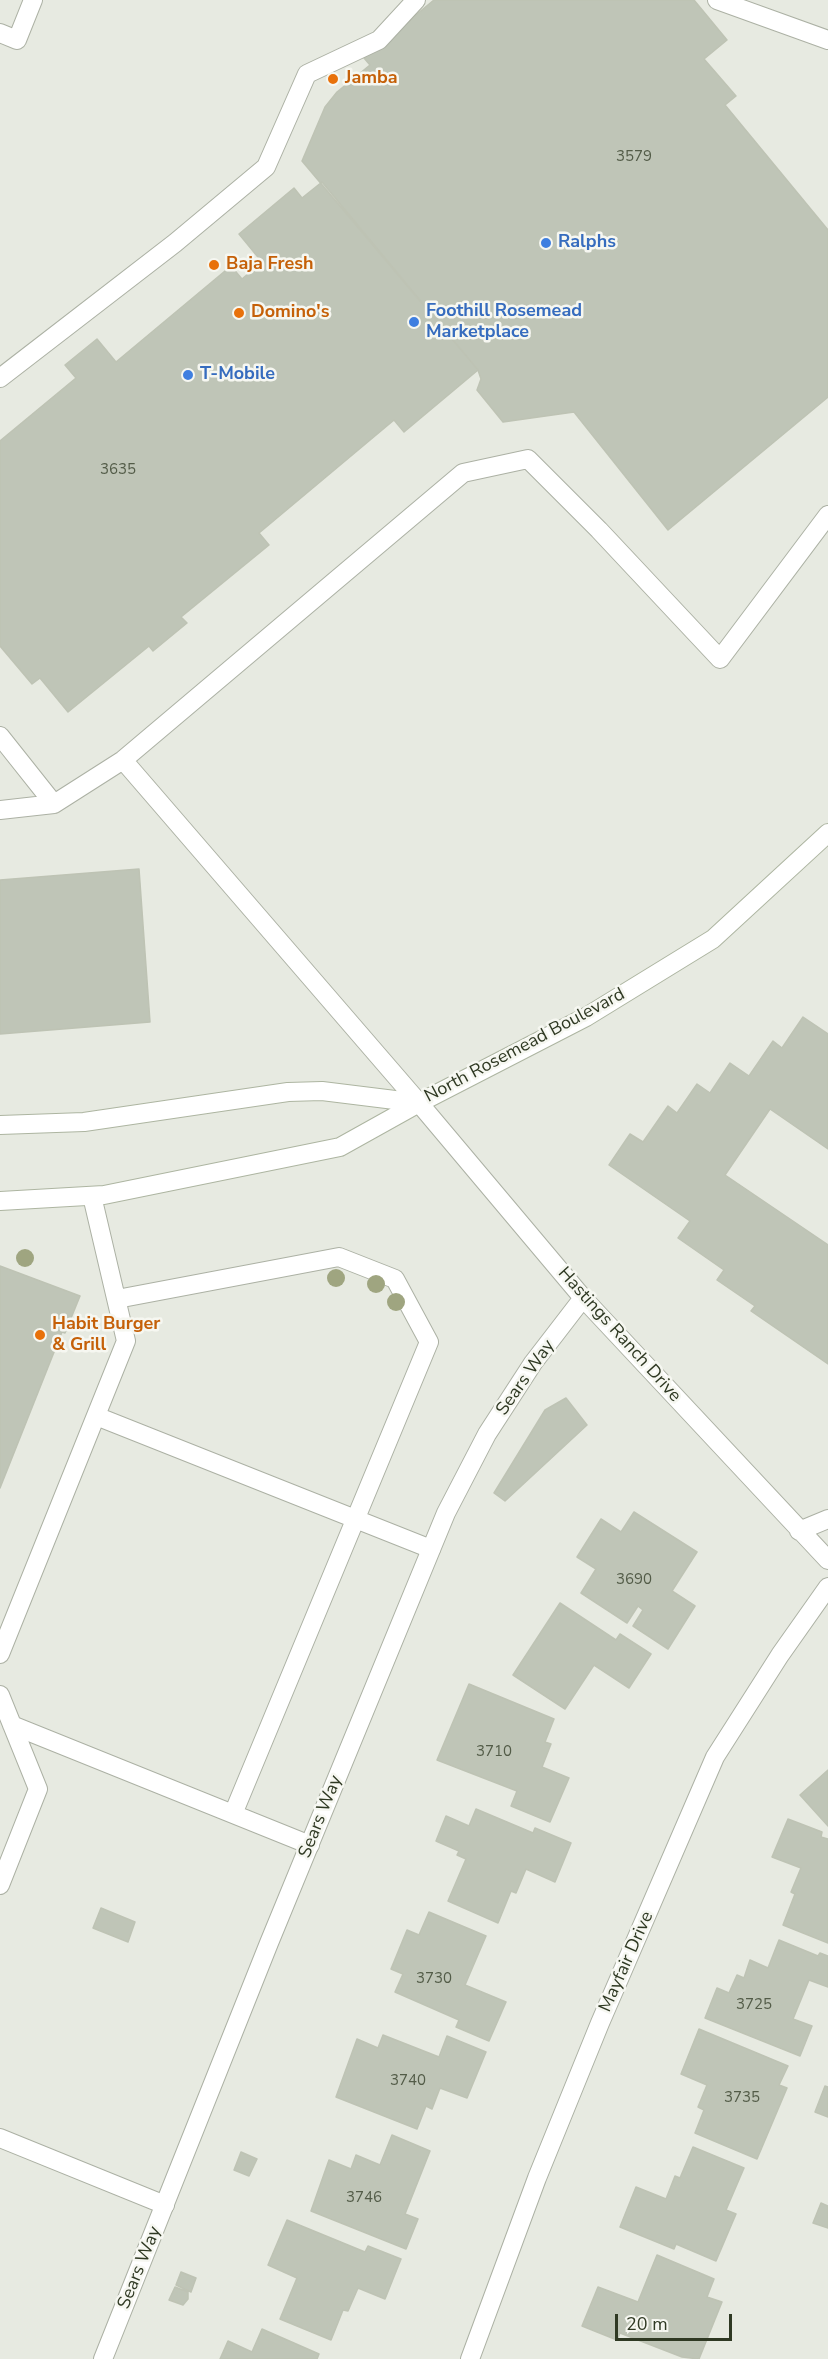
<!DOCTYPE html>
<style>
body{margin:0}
#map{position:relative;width:828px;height:2359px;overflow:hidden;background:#e7eae1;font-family:"Nunito Sans",sans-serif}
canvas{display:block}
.scale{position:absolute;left:615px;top:2314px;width:117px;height:27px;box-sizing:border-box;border:3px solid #2f3923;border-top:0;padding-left:8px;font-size:18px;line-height:21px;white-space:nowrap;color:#2f3923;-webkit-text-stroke:4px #f6f7f1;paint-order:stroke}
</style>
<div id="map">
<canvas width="828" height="2359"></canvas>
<div class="scale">20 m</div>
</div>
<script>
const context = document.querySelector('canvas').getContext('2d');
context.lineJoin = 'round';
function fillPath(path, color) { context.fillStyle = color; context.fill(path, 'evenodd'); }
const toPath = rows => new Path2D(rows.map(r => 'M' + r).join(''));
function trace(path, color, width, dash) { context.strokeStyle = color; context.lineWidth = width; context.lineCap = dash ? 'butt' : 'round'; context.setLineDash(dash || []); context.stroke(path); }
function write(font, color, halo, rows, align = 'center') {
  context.font = font + ' "Nunito Sans",sans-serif'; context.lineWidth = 5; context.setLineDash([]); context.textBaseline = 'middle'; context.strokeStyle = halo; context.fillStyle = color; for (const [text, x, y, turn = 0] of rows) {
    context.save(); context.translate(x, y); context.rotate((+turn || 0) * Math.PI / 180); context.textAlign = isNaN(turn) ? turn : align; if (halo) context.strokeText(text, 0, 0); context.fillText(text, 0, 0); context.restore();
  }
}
const building = toPath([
 [434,0,694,0,727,40,704,59,736,96,725,105,828,230,828,397,668,530,574,412,503,422,477,390,481,379,478,370,302,161,325,107,337,92,370,65,364,58,434,0],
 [322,182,478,370,404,432,394,420,259,533,269,545,181,617,187,623,153,651,149,646,68,712,40,678,32,684,0,646,0,441,76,378,65,365,97,339,116,362,231,266,242,279,262,262,239,234,294,188,302,198,322,182],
 [139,869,150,1022,0,1034,0,880,139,869],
 [803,1017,828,1034,828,1149,770,1109,725,1175,828,1245,828,1364,751,1311,755,1306,717,1280,724,1270,678,1238,690,1221,609,1165,630,1134,643,1142,668,1106,677,1113,697,1084,710,1093,730,1063,749,1076,773,1041,782,1048,803,1017],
 [0,1266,80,1296,65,1333,62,1332,0,1488,0,1266],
 [566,1398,587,1425,505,1501,494,1493,545,1410,566,1398],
 [634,1512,697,1552,672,1591,695,1606,668,1649,633,1626,643,1610,638,1606,627,1623,581,1593,596,1569,577,1557,601,1519,621,1532,634,1512],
 [560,1603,616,1640,620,1634,651,1654,629,1688,594,1665,565,1709,513,1675,560,1603],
 [469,1684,554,1719,545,1742,551,1744,542,1767,569,1778,550,1822,511,1806,517,1791,437,1760,469,1684],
 [828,1770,828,1826,800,1795,828,1770],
 [476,1809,533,1833,535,1828,571,1843,555,1882,526,1869,516,1893,511,1891,498,1923,448,1901,466,1859,457,1855,459,1851,436,1841,446,1816,469,1826,476,1809],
 [788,1819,822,1832,821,1837,828,1839,828,1943,783,1925,795,1894,791,1892,801,1868,772,1857,788,1819],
 [101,1908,135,1922,128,1942,93,1928,101,1908],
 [429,1912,486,1936,465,1985,506,2002,489,2041,456,2027,459,2020,395,1992,403,1974,391,1969,407,1930,419,1935,429,1912],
 [779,1940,818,1956,820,1953,828,1956,828,1987,809,1980,793,2019,812,2026,800,2056,705,2018,717,1988,729,1993,737,1975,744,1978,750,1960,768,1968,779,1940],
 [699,2029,788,2066,779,2085,787,2088,757,2159,695,2133,704,2110,698,2107,707,2085,681,2074,699,2029],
 [383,2035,439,2057,447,2036,486,2052,467,2098,440,2088,432,2109,426,2106,417,2129,336,2097,357,2039,378,2048,383,2035],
 [825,2086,828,2087,828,2117,815,2112,825,2086],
 [392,2135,430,2151,405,2214,418,2219,406,2249,311,2211,329,2160,351,2169,356,2155,380,2165,392,2135],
 [693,2147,744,2168,726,2210,736,2214,716,2261,676,2244,674,2249,620,2227,636,2187,666,2199,675,2176,680,2178,693,2147],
 [241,2152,257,2159,249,2176,234,2170,241,2152],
 [821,2203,828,2206,828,2228,813,2223,821,2203],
 [287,2220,365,2252,368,2246,401,2259,385,2299,358,2288,348,2311,343,2310,331,2340,280,2319,297,2278,268,2265,287,2220],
 [657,2255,714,2279,707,2297,722,2302,699,2359,682,2357,620,2333,617,2340,582,2326,598,2287,638,2302,657,2255],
 [181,2272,196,2278,191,2292,176,2285,181,2272],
 [175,2287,188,2292,188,2299,183,2305,169,2300,175,2287],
 [262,2329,319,2354,317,2359,220,2359,228,2341,252,2352,262,2329]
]);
fillPath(building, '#bfc5b7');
trace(building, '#bec3b4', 1.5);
const service = toPath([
 [717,0,828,40],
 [0,33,17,40,33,0],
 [0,378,175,243,266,167,307,74,379,40,416,0],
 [0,736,54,804,123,760,463,473,528,459,599,530,720,659,828,515],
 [123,760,419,1103],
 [0,810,54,804],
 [117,1299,339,1257,395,1279,429,1342,233,1814],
 [96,1416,431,1549],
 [0,1654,126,1341,92,1196],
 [0,1695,38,1789,0,1885],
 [12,1725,310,1845],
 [0,2138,165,2205]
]);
const minor = toPath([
 [419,1103,583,1298,828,1560],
 [799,1531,828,1519],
 [103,2359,269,1943,446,1513,487,1434,533,1363,583,1298],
 [470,2359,537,2178,600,2023,715,1757,780,1655,828,1587]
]);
const secondary = toPath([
 [0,1125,84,1122,288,1092,322,1091,419,1103],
 [0,1201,104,1195,340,1147,419,1103,586,1017,713,939,828,833]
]);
trace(service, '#acb1a4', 20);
trace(minor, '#acb1a4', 20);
trace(secondary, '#adb5a1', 20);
trace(service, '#fff', 18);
trace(minor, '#fff', 18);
trace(secondary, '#fff', 18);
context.fillStyle = '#9fa580';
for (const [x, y] of [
 [25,1258],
 [336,1278],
 [376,1284],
 [396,1302]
]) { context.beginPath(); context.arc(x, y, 9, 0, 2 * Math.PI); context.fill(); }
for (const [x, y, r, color] of [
 [333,79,6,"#e8710a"],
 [546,243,6,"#3f7fe0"],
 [214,265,6,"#e8710a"],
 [239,313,6,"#e8710a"],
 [414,322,6,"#3f7fe0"],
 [188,375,6,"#3f7fe0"],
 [40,1335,6,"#e8710a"]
]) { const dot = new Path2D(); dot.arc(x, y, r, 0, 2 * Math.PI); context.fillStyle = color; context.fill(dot); trace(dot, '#f6f7f1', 2); }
write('15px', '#535c48', null, [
 ["3579",634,157],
 ["3635",118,470],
 ["3690",634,1580],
 ["3710",494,1752],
 ["3730",434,1979],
 ["3725",754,2005],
 ["3740",408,2081],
 ["3735",742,2098],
 ["3746",364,2198]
]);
write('bold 18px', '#c56008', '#f6f7f1', [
 ["Jamba",345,79],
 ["Baja Fresh",226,265],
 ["Domino's",251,313],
 ["Habit Burger",52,1325],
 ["& Grill",52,1346]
], 'left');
write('bold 18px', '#366cbe', '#f6f7f1', [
 ["Ralphs",558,243],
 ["Foothill Rosemead",426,312],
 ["Marketplace",426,333],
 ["T-Mobile",200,375]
], 'left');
write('18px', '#2f3923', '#f6f7f1', [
 ["North Rosemead Boulevard",525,1046,-28],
 ["Hastings Ranch Drive",619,1335,48],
 ["Sears Way",526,1378,-55],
 ["Sears Way",321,1817,-68],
 ["Mayfair Drive",627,1962,-66],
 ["Sears Way",140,2268,-68]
]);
</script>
